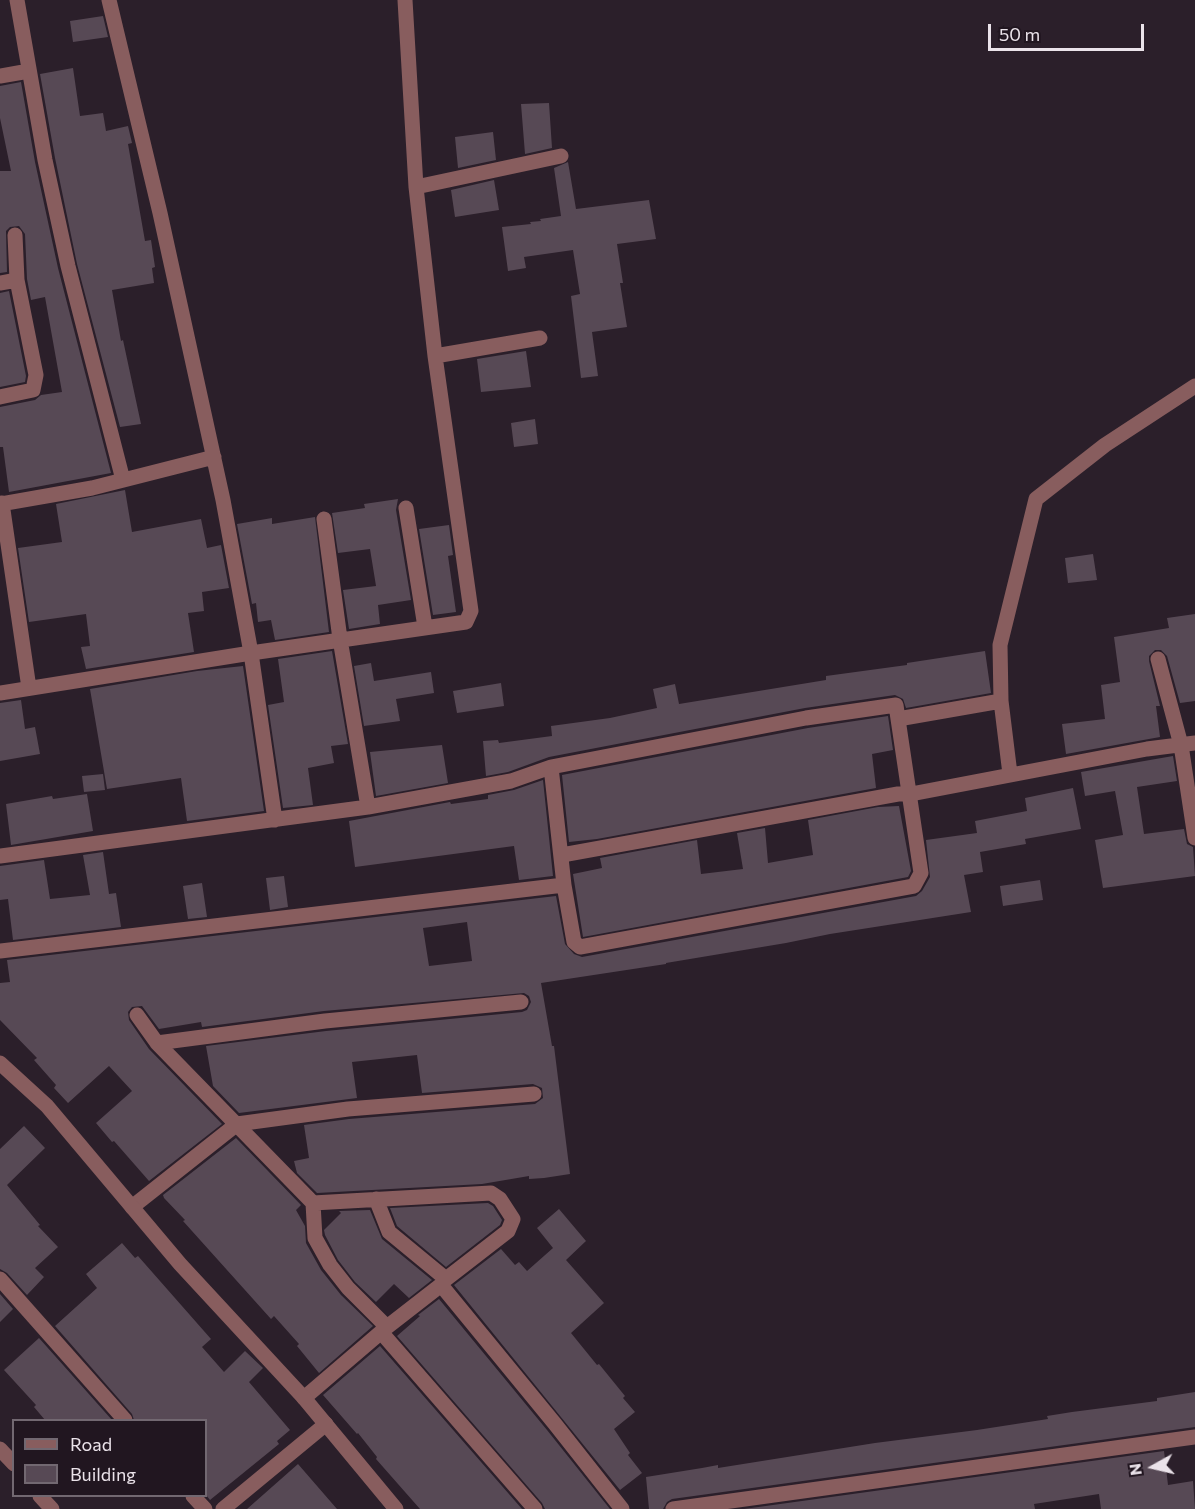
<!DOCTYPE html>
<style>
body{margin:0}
#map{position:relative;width:1195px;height:1509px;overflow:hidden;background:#2b1f2a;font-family:Commissioner,sans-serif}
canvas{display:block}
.legend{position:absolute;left:12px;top:1419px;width:195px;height:78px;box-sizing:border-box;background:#211620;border:2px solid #726871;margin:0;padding:8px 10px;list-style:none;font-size:18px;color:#ebe3ea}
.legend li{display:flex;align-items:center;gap:12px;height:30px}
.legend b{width:30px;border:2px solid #726871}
.north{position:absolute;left:1123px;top:1437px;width:60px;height:60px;-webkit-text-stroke:4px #211620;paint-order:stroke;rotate:262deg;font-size:16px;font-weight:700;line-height:24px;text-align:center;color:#ebe3ea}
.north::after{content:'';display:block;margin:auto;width:21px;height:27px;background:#ebe3ea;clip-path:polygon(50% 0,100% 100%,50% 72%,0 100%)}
.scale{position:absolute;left:988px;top:24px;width:156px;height:27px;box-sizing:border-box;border:3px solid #ebe3ea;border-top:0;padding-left:8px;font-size:18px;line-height:21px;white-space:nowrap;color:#ebe3ea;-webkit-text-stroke:4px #211620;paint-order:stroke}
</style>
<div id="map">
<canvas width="1195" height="1509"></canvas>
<ul class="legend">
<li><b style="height:8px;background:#885d5e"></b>Road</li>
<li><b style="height:16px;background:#574955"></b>Building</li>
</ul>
<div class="north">N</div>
<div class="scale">50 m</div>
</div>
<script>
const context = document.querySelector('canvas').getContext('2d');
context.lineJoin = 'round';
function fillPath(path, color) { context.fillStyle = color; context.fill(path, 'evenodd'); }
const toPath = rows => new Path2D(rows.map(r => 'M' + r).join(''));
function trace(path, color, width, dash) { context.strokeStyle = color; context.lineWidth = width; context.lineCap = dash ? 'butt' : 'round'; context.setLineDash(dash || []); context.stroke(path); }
fillPath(toPath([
 [103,16,108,37,73,42,70,21],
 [73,68,80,116,103,113,106,131,128,126,132,143,128,144,145,241,151,240,155,267,152,268,154,283,112,290,121,341,123,340,141,424,120,427,77,264,55,158,40,74],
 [21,82,35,162,58,268,111,473,9,492,3,447,0,447,0,407,35,400,41,395,62,392,45,297,31,300,27,279,25,234,19,226,10,227,6,231,7,272,0,273,0,171,11,171,0,118,0,86],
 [549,103,552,148,525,154,521,104],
 [493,132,496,160,458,168,455,137],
 [568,162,576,209,649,200,656,239,617,244,623,283,620,283,627,327,592,332,598,376,581,378,571,296,580,294,573,250,524,257,526,268,508,271,502,227,531,224,530,222,541,221,540,219,561,216,554,168],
 [494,180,499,210,455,217,451,190],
 [9,291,26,376,25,382,0,387,0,293],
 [526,351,531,387,481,392,477,359],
 [535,419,538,444,514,447,511,423],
 [125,490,132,532,201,519,207,548,221,545,229,588,202,592,204,611,188,613,194,652,86,669,81,647,90,646,86,614,29,622,18,548,62,542,56,504],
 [398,499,396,510,411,600,378,605,380,624,349,629,343,590,376,586,370,549,338,553,332,513,365,508,364,504],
 [315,517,329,632,275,640,271,620,258,622,256,603,252,604,237,524,272,518,272,524],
 [449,525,453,555,448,556,456,612,433,615,419,529],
 [1093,554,1097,580,1068,583,1065,558],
 [1195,614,1195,701,1180,703,1167,656,1161,650,1155,650,1149,656,1149,661,1160,706,1156,706,1160,737,1066,754,1062,724,1105,719,1101,685,1120,682,1114,637,1169,628,1167,618],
 [332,651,348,744,331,746,334,763,308,768,313,805,283,808,268,705,284,702,278,659],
 [985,651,991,693,906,708,903,699,895,695,805,708,549,757,508,772,486,776,483,741,498,740,499,743,552,736,551,726,610,718,657,708,653,689,675,684,679,704,826,680,826,676,907,665,907,663],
 [371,663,374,681,431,672,434,693,396,699,400,721,364,726,354,666],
 [243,666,264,811,187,821,181,778,107,789,90,689,197,671],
 [501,683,504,706,457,713,453,691],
 [21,700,25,729,35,727,40,754,0,761,0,703],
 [888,716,893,750,872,754,876,788,597,839,569,842,562,775,808,728],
 [442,745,448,783,376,796,370,752],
 [1173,756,1177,781,1137,787,1144,834,1184,829,1187,844,1193,847,1195,876,1103,888,1095,840,1123,835,1115,791,1085,796,1081,772],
 [103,774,105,790,84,792,82,776],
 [543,780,553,876,519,880,514,846,355,867,349,821,450,802,451,804,488,799,488,795,514,790],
 [1073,788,1081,829,1025,839,1026,844,980,852,983,872,964,875,971,912,830,934,786,943,666,963,666,964,541,983,552,1046,554,1046,570,1174,544,1178,529,1179,529,1176,482,1184,317,1193,297,1173,294,1161,309,1158,304,1125,349,1119,535,1104,543,1098,542,1088,533,1084,422,1093,417,1055,352,1062,357,1098,239,1113,213,1086,206,1046,326,1031,522,1012,527,1010,531,1002,529,996,524,993,324,1011,202,1027,201,1022,159,1029,142,1006,132,1007,128,1012,129,1020,149,1049,222,1124,149,1181,114,1141,112,1142,96,1123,132,1091,109,1066,68,1103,54,1088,56,1085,34,1060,37,1058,0,1020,0,983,10,982,7,960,556,896,565,944,574,954,582,957,916,896,922,891,930,877,926,840,977,833,975,821,1027,811,1025,798],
 [467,922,472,961,429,966,423,928],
 [87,794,93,831,11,845,6,804,52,796,53,799],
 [899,806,911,871,908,877,583,937,573,874,602,868,600,858,697,840,701,874,743,869,737,833,765,828,768,863,813,855,808,820,878,807],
 [103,852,109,894,116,893,121,927,13,940,8,899,0,900,0,866,44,860,50,899,90,895,83,855],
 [284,876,288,907,270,910,266,878],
 [1040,880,1043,900,1003,906,1000,886],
 [202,883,207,917,188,919,183,886],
 [24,1126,45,1148,7,1185,40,1225,38,1226,58,1247,35,1268,44,1277,27,1295,7,1273,0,1269,0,1149],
 [236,1138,301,1205,296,1210,305,1226,306,1243,321,1270,341,1295,373,1326,319,1373,297,1346,299,1344,274,1316,271,1319,183,1221,185,1220,164,1198,163,1195],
 [488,1203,493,1206,502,1220,500,1225,446,1267,397,1226,390,1208],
 [559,1209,586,1241,566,1260,604,1303,571,1333,597,1365,599,1364,625,1396,623,1398,635,1412,614,1429,630,1453,628,1455,642,1473,620,1490,454,1285,501,1249,515,1265,519,1262,527,1271,553,1248,537,1228],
 [370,1210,382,1239,432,1280,409,1298,394,1284,376,1302,355,1282,338,1260,325,1235,324,1230,341,1213,339,1211],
 [122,1243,135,1258,138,1256,211,1339,202,1347,224,1372,245,1351,263,1368,249,1382,290,1430,277,1441,279,1444,210,1500,206,1495,206,1420,134,1420,132,1414,55,1326,97,1288,86,1274],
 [0,1294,13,1309,0,1322],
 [439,1299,547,1430,610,1509,545,1509,542,1503,397,1336,420,1316,418,1315],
 [39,1338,112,1420,45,1420,34,1407,36,1405,4,1370],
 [380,1346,522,1509,420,1509,376,1459,377,1457,358,1433,357,1434,323,1395],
 [1195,1392,1195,1427,672,1499,667,1502,663,1509,649,1509,646,1477,702,1468,718,1465,718,1468,875,1443,977,1430,1048,1419,1047,1416,1072,1412,1157,1401,1157,1398],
 [1164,1451,1168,1485,1193,1481,1195,1509,1101,1509,1099,1494,1034,1504,1035,1509,744,1509],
 [298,1464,337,1509,247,1509]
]), '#574955');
trace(toPath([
 [17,0,45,160,68,266,123,480],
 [109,0,160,213,223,500,251,653,275,820],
 [0,76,29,71],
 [416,187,561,156],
 [0,283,17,280],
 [435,356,540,338],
 [0,397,33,390,36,375,17,280,15,235],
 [2,503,29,688],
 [0,504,92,488,214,457],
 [406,508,425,627],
 [324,519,340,639,368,807],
 [1158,659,1181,745,1195,838],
 [0,693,251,653,466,622,471,611,435,356,416,187,405,0],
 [1001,701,1000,645,1036,499,1105,445,1195,386],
 [898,719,921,873,914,886,580,947,574,942,564,885,551,767,806,718,896,705,898,719,1001,701,1010,774],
 [562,855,898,794,911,794,1147,749,1195,743],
 [0,856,368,807,511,781,551,767],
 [0,951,564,885],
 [137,1015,157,1043,313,1203,491,1193,500,1199,513,1219,508,1231,446,1279,441,1285,387,1327,304,1398],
 [157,1043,325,1021,521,1002],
 [376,1199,389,1232,446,1279],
 [313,1203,315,1238,330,1265,348,1288,387,1327],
 [132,1207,237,1124,348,1109,534,1094],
 [0,1279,125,1420],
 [441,1285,555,1424,622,1509],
 [381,1332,535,1509],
 [0,1449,14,1464],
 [40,1496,52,1509],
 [193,1496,205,1509],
 [223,1509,326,1424],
 [673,1509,1195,1437]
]), '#885d5e', 15);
trace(toPath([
 [0,1063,47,1106,180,1264,304,1398,396,1509]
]), '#885d5e', 15);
</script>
